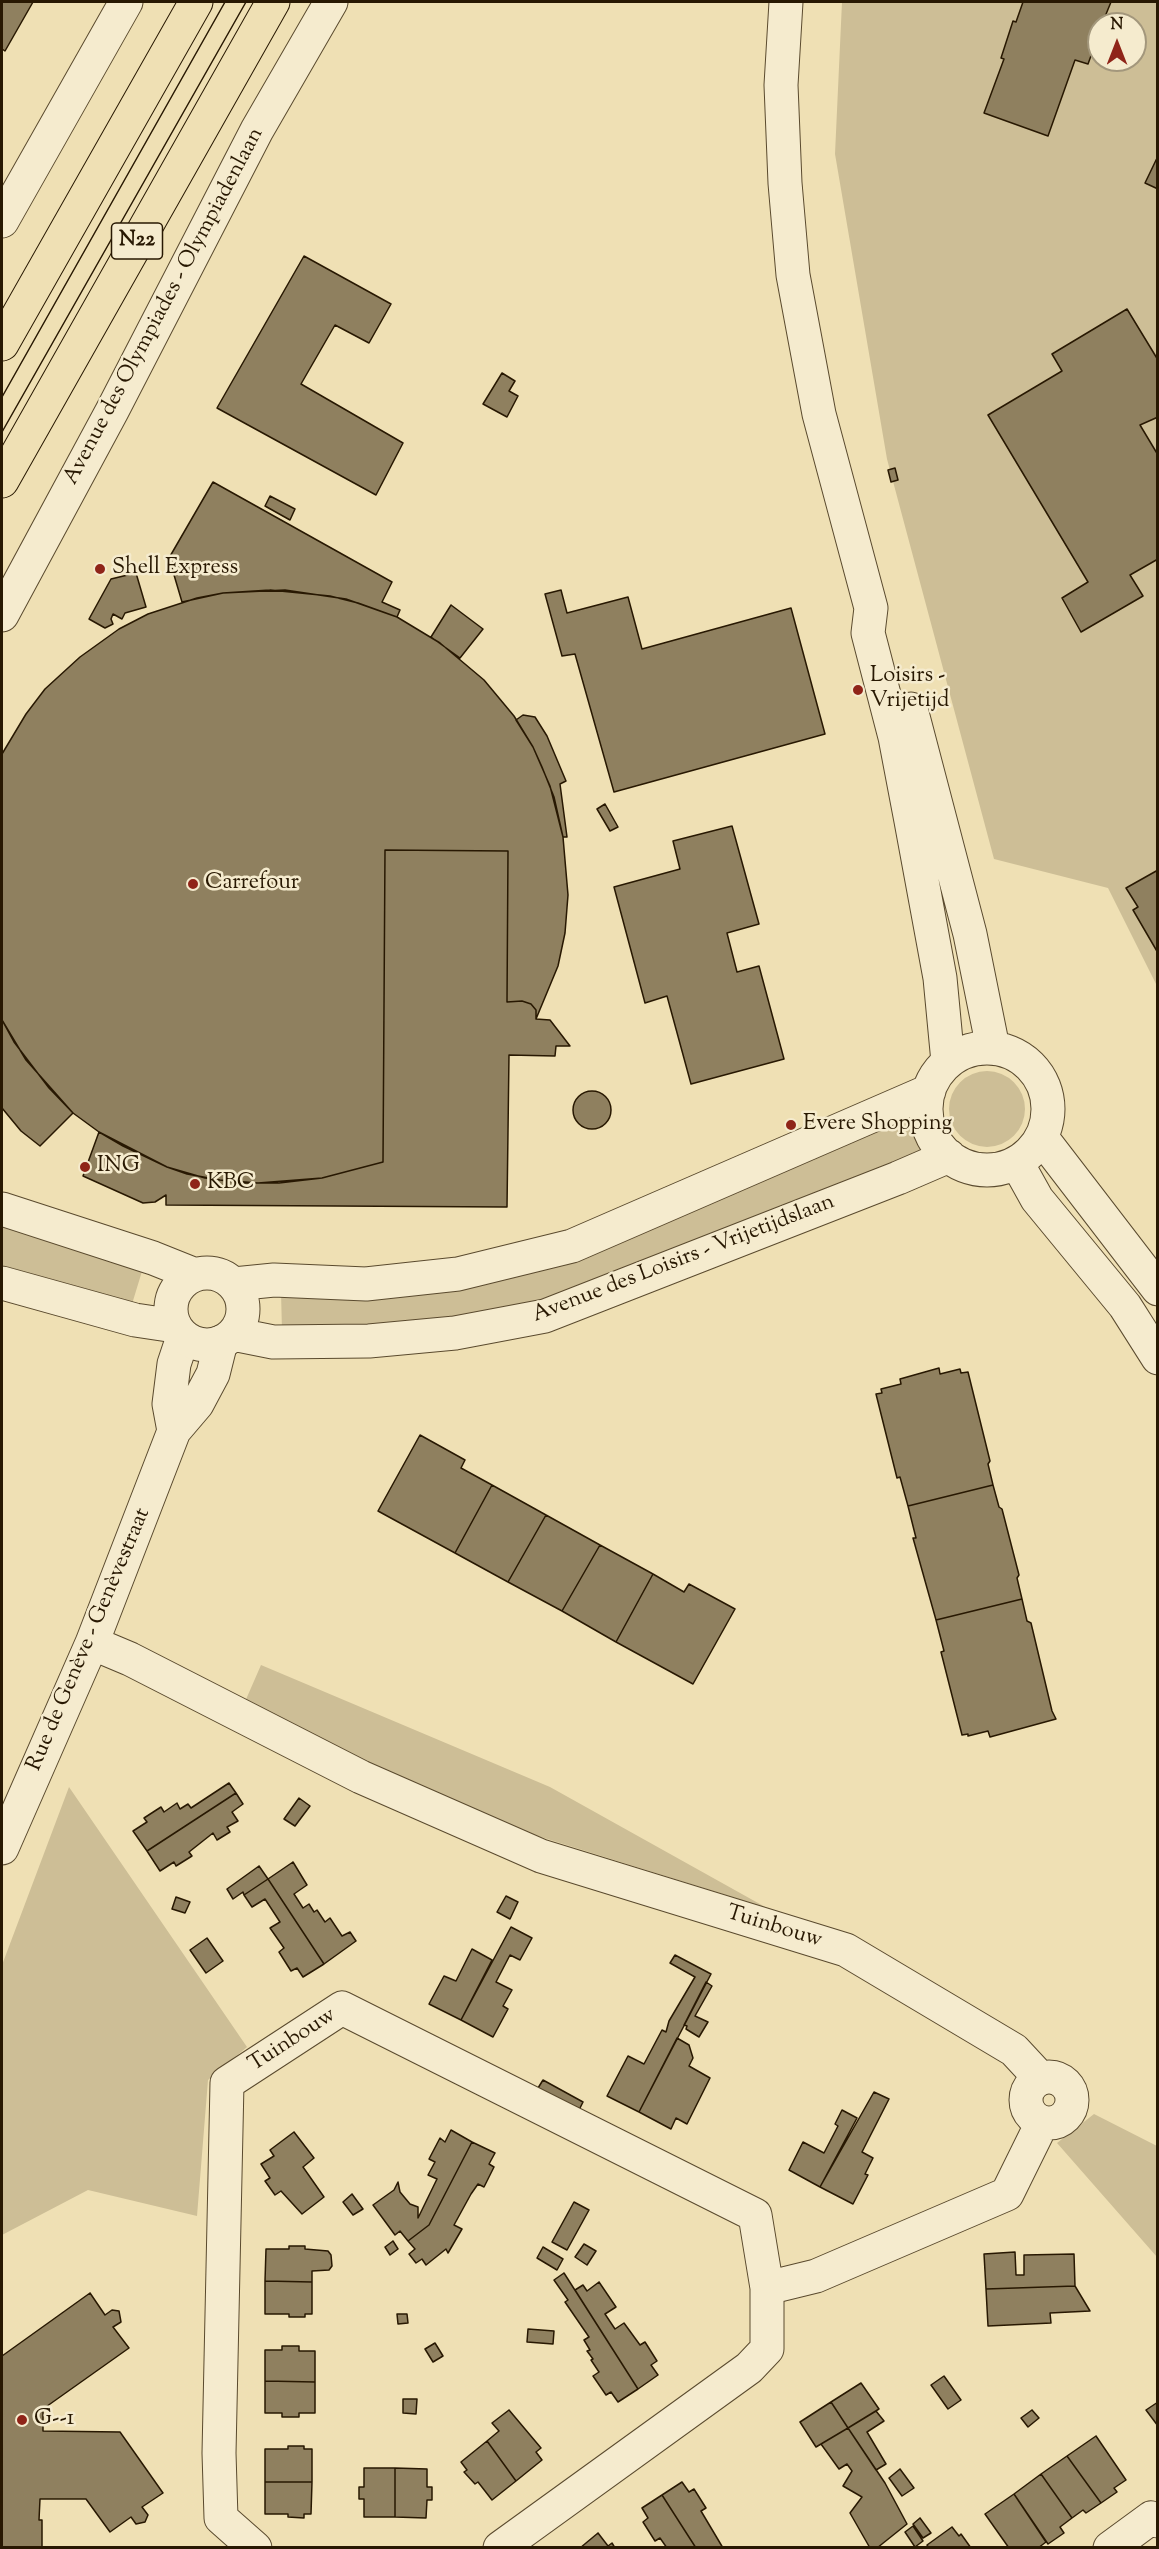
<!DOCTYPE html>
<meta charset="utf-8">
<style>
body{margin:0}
#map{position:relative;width:1159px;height:2549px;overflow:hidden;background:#efe0b4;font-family:"Sorts Mill Goudy",serif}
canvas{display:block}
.frame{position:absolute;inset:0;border:3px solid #281802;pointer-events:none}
.north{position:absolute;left:1087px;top:12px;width:60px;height:60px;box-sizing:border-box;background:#f5ebce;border:2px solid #a3977c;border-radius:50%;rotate:0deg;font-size:16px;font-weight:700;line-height:24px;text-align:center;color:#281802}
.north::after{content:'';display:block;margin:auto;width:21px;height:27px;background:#8f2418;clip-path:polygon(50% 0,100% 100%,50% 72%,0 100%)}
</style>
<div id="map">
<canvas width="1159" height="2549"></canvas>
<div class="frame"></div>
<div class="north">N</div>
</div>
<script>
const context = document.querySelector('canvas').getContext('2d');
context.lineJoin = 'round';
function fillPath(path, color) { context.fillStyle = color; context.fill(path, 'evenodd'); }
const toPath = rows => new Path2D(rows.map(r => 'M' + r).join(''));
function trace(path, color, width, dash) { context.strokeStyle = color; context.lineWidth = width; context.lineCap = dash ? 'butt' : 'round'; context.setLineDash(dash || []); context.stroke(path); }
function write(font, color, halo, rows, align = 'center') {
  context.font = font + ' "Sorts Mill Goudy",serif'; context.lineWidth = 5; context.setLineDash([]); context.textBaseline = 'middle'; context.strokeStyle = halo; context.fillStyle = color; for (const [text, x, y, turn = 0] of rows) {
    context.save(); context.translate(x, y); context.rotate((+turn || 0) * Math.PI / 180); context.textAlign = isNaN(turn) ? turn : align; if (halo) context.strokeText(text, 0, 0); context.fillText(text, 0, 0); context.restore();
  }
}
fillPath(toPath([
 [842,2,1157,2,1157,986,1108,888,994,859,887,459,835,154],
 [1099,24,1135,24,1135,60,1099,60],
 '949 1109a38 38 0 1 1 76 0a38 38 0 1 1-76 0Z',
 [912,1114,927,1155,605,1286,475,1320,282,1331,281,1292,384,1294],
 [2,1225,143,1268,132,1304,2,1265],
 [261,1665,550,1787,767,1908,506,1826,372,1770,244,1704],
 [69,1787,247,2047,208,2080,197,2216,88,2190,2,2235,2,1965],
 [1094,2114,1157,2146,1157,2257,1057,2143]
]), '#cdbe96');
const building = toPath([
 [2,2,33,2,5,51,2,49,2,2],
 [1023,2,1111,2,1102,24,1099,24,1099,34,1088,64,1075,60,1048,136,984,113,1004,59,1001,58,1013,21,1016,22,1023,2],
 [1158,156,1158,189,1145,183,1158,156],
 [304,256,391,304,369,343,335,325,301,384,403,443,376,495,217,408,304,256],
 [1127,309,1158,360,1158,417,1140,425,1158,455,1158,559,1130,575,1143,596,1081,632,1062,598,1088,582,988,415,1062,371,1052,354,1127,309],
 [502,373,515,381,509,391,518,396,507,417,483,404,502,373],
 [895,468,898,480,891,482,888,470,895,468],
 [213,482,392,582,382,602,400,610,397,617,346,599,285,590,223,593,182,602,169,558,213,482],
 [270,496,295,509,290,520,265,506,270,496],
 [136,573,146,607,125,613,122,619,113,614,111,619,113,624,105,628,89,619,111,579,136,573],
 [270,590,330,596,358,603,397,617,440,643,484,680,514,716,533,747,550,786,563,837,568,895,565,933,558,966,536,1019,536,1010,531,1004,522,1001,507,1002,508,851,385,850,383,1162,322,1178,258,1183,220,1180,187,1174,167,1167,123,1146,99,1132,73,1113,49,1088,14,1042,2,1020,2,754,26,714,45,689,80,657,119,629,148,614,197,598,223,593,270,590],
 [561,590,567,613,628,597,642,649,791,608,825,734,614,792,575,654,562,656,545,594,561,590],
 [451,605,483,629,460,658,431,637,451,605],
 [523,715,535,717,547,736,566,781,560,784,567,837,563,837,554,797,542,767,533,747,516,720,523,715],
 [605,804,618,827,610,831,597,809,605,804],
 [732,826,759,924,727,933,737,972,759,966,784,1059,691,1084,667,996,645,1003,614,887,680,869,673,841,732,826],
 [385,850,508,851,507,1002,522,1001,531,1004,536,1010,536,1019,550,1020,570,1046,556,1046,555,1056,509,1055,507,1207,166,1205,166,1195,155,1202,143,1203,83,1176,99,1132,167,1167,205,1178,242,1183,279,1183,322,1178,383,1162,385,850],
 [1158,870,1158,953,1133,910,1138,907,1126,888,1158,870],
 [2,1020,26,1060,73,1113,40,1146,21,1131,2,1108,2,1020],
 '573 1110a19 19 0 1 1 38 0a19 19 0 1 1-38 0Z',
 [939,1368,940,1374,960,1369,961,1373,968,1372,990,1461,988,1464,993,1485,908,1506,900,1477,897,1478,876,1394,882,1393,881,1389,901,1384,900,1379,939,1368],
 [420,1435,465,1460,461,1468,492,1485,455,1553,378,1511,420,1435],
 [492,1485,546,1515,508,1582,455,1553,492,1485],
 [993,1485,999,1507,1002,1509,1019,1575,1017,1578,1022,1599,936,1620,913,1538,916,1538,908,1506,993,1485],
 [546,1515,600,1545,562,1611,508,1582,546,1515],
 [600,1545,653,1574,616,1642,562,1611,600,1545],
 [653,1574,684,1592,689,1584,735,1609,693,1684,616,1642,653,1574],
 [1022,1599,1027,1621,1031,1623,1052,1711,1056,1719,990,1737,988,1731,968,1736,968,1734,962,1735,941,1652,944,1651,936,1620,1022,1599],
 [229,1783,236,1793,147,1851,133,1831,147,1822,144,1818,161,1807,164,1812,177,1803,180,1809,188,1804,191,1808,229,1783],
 [236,1793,243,1804,232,1812,238,1821,227,1827,230,1832,217,1840,213,1833,189,1852,192,1856,176,1866,174,1862,160,1871,147,1851,236,1793],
 [299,1798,310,1806,295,1826,284,1819,299,1798],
 [293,1862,307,1885,294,1894,303,1908,309,1904,314,1912,317,1910,325,1922,330,1918,342,1936,350,1932,356,1941,324,1964,268,1879,293,1862],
 [259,1866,268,1879,244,1895,243,1892,233,1899,227,1889,259,1866],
 [268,1879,324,1964,303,1977,297,1968,291,1971,279,1952,284,1948,270,1928,280,1922,265,1899,252,1907,244,1895,268,1879],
 [506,1896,518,1902,510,1919,497,1912,506,1896],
 [176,1897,190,1902,185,1913,172,1909,176,1897],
 [511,1927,532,1938,520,1960,510,1955,496,1982,512,1990,503,2006,508,2009,493,2037,461,2020,511,1927],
 [207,1938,223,1961,206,1973,190,1950,207,1938],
 [472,1949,492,1960,461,2020,429,2004,444,1976,456,1981,472,1949],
 [675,1955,711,1974,639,2112,607,2096,628,2056,644,2064,662,2030,666,2032,669,2021,695,1977,670,1963,675,1955],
 [706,1982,712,1986,695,2016,708,2022,699,2037,686,2029,687,2026,684,2025,706,1982],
 [677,2038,689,2045,693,2058,689,2066,710,2078,687,2124,676,2118,671,2129,639,2112,677,2038],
 [543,2080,583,2102,579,2110,538,2088,543,2080],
 [874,2092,889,2099,862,2152,873,2158,865,2174,868,2175,853,2204,820,2187,874,2092],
 [842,2110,857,2118,820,2187,789,2170,803,2142,824,2153,838,2126,835,2124,842,2110],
 [451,2130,472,2142,429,2225,408,2241,400,2231,395,2235,373,2205,394,2190,398,2182,400,2192,410,2204,418,2207,418,2218,437,2179,428,2175,435,2162,429,2159,440,2138,445,2142,451,2130],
 [294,2132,314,2158,303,2167,324,2197,302,2214,281,2191,275,2195,265,2181,270,2178,261,2164,274,2156,270,2150,294,2132],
 [472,2142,495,2153,489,2164,494,2167,484,2187,478,2184,471,2194,454,2225,462,2229,448,2253,446,2249,426,2265,422,2259,416,2263,409,2254,415,2249,408,2241,429,2225,472,2142],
 [352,2194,363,2209,353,2215,343,2202,352,2194],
 [574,2202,589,2210,567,2250,552,2242,574,2202],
 [393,2241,398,2249,390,2255,385,2247,393,2241],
 [584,2244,596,2251,587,2265,575,2257,584,2244],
 [289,2246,305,2246,305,2249,328,2251,331,2255,332,2266,329,2270,312,2271,312,2282,265,2281,266,2249,289,2249,289,2246],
 [543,2247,563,2259,557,2270,537,2258,543,2247],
 [1015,2252,1016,2275,1024,2275,1024,2255,1074,2254,1075,2286,986,2289,984,2254,1015,2252],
 [564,2273,638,2389,618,2402,611,2392,606,2395,593,2376,599,2372,591,2360,593,2359,587,2351,590,2350,584,2340,589,2337,565,2302,568,2300,554,2280,564,2273],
 [265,2281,312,2282,312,2314,305,2314,305,2317,289,2317,289,2314,265,2314,265,2281],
 [599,2282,616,2307,605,2314,615,2329,624,2323,640,2345,645,2342,657,2361,651,2365,658,2375,638,2389,575,2290,583,2285,587,2291,599,2282],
 [1075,2286,1090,2311,1050,2313,1051,2323,988,2326,986,2289,1075,2286],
 [90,2293,105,2315,112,2310,119,2311,121,2322,113,2327,129,2348,43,2409,43,2431,120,2432,163,2493,142,2507,148,2515,145,2522,136,2524,131,2517,110,2532,86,2499,40,2499,39,2520,42,2520,42,2548,2,2548,2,2356,90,2293],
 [397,2314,407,2314,408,2323,398,2324,397,2314],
 [528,2329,554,2331,553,2344,527,2342,528,2329],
 [435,2343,443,2356,433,2362,425,2349,435,2343],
 [282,2346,299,2346,299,2351,315,2351,315,2382,265,2381,265,2350,282,2350,282,2346],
 [944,2376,961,2400,948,2409,931,2385,944,2376],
 [265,2381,315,2382,315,2413,299,2413,299,2417,282,2417,282,2413,265,2413,265,2381],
 [861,2383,879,2409,848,2428,831,2402,861,2383],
 [403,2399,417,2399,416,2414,403,2413,403,2399],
 [831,2402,848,2428,816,2447,800,2422,831,2402],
 [1158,2402,1158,2426,1146,2410,1158,2402],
 [509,2410,541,2448,536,2452,542,2460,516,2481,487,2441,499,2431,492,2423,509,2410],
 [1032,2410,1039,2418,1028,2427,1021,2418,1032,2410],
 [876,2411,884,2421,867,2432,886,2464,876,2470,848,2428,876,2411],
 [848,2428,885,2483,907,2524,877,2548,870,2548,850,2513,862,2497,843,2486,852,2471,847,2464,839,2469,821,2444,848,2428],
 [1096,2436,1126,2480,1114,2488,1117,2492,1101,2503,1067,2456,1096,2436],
 [487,2441,516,2481,492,2500,478,2482,475,2484,464,2472,467,2470,461,2462,487,2441],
 [288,2446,304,2446,304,2449,312,2449,312,2482,265,2482,265,2449,288,2449,288,2446],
 [1067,2456,1101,2503,1086,2513,1083,2510,1072,2518,1041,2474,1067,2456],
 [364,2468,395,2468,395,2517,364,2517,364,2499,359,2499,359,2487,364,2487,364,2468],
 [395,2468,427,2469,427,2487,432,2487,432,2500,427,2500,426,2518,395,2517,395,2468],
 [900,2469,914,2488,902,2496,889,2478,900,2469],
 [1041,2474,1072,2518,1060,2527,1064,2533,1048,2544,1014,2494,1041,2474],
 [265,2482,312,2482,311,2514,304,2514,304,2518,288,2517,288,2514,265,2514,265,2482],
 [682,2482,689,2492,694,2489,706,2508,701,2511,723,2548,696,2548,662,2495,682,2482],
 [1014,2494,1046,2542,1038,2548,1009,2548,985,2514,1014,2494],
 [662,2495,696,2548,667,2548,660,2538,655,2541,643,2522,648,2518,642,2508,662,2495],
 [920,2518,931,2533,923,2538,913,2524,920,2518],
 [913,2526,923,2541,915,2547,905,2532,913,2526],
 [952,2527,959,2536,961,2534,971,2548,929,2548,927,2545,952,2527],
 [598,2533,608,2546,612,2543,615,2548,580,2548,598,2533]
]);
fillPath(building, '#8f805f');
trace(building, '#281802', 1.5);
const minor = toPath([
 [2,221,126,2],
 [2,615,112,411,257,130,331,2],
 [174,1431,169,1404,174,1364,183,1337],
 [92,1643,130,1659,361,1777,541,1856,846,1950,1014,2050,1040,2078],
 [2,1848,92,1643,174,1431,197,1404,213,1374,221,1342],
 '1026 2100a23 23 0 1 1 46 0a23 23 0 1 1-46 0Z',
 [767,2288,816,2276,1007,2194,1042,2123],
 [255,2548,221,2518,219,2453,227,2083,342,2008,755,2215,767,2288,767,2349,749,2368,500,2548],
 [1110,2548,1151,2518,1158,2521]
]);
const tertiary = toPath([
 [786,2,781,85,785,183,793,275,819,414,871,608,868,633,895,737,911,821,940,978,948,1062],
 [911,709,970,934,993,1048],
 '926 1109a61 61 0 1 1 122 0a61 61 0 1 1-122 0Z',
 [1042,1138,1158,1289],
 [1017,1163,1037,1199,1125,1306,1158,1358],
 [2,1209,153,1258,193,1274],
 '171 1309a36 36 0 1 1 72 0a36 36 0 1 1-72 0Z',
 [2,1283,135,1320,175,1326],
 [234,1284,274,1280,366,1284,458,1274,572,1246,929,1091],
 [233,1334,273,1342,369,1341,455,1333,545,1316,898,1178,949,1156]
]);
const primary = toPath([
 [2,344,196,2],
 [2,481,273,2]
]);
trace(minor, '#5a4a2e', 35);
trace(tertiary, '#5a4a2e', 35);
trace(primary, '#281802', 35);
trace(minor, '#f5ebce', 33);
trace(tertiary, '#f5ebce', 33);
trace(primary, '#efe0b4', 33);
trace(toPath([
 [2,397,225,2],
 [2,432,246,2]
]), '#281802', 1.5);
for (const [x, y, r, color] of [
 [100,569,6,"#8f2418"],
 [858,690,6,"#8f2418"],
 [193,884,6,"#8f2418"],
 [791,1125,6,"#8f2418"],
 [85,1167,6,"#8f2418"],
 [195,1184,6,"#8f2418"],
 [22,2420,6,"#8f2418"]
]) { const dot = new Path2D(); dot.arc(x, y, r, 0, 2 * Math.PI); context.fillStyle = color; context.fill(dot); trace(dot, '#f5ebce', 2); }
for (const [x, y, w] of [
 [137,241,51]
]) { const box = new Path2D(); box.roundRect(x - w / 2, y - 18, w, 36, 4.5); context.fillStyle = '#f5ebce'; context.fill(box); trace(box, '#281802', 1.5); }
write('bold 21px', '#281802', null, [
 ["N22",137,241]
]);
write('22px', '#281802', '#f5ebce', [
 ["Avenue des Olympiades - Olympiadenlaan",165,307,-62],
 ["Avenue des Loisirs - Vrijetijdslaan",684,1260,-21],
 ["Rue de Genève - Genèvestraat",90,1640,-67],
 ["Tuinbouw",774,1928,17],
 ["Tuinbouw",293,2041,-33]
]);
write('22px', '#281802', '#f5ebce', [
 ["Shell Express",112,569],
 ["Loisirs -",870,677],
 ["Vrijetijd",870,702],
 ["Carrefour",205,884],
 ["Evere Shopping",803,1125],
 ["ING",97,1167],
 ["KBC",207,1184],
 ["G--1",34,2420]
], 'left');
</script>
